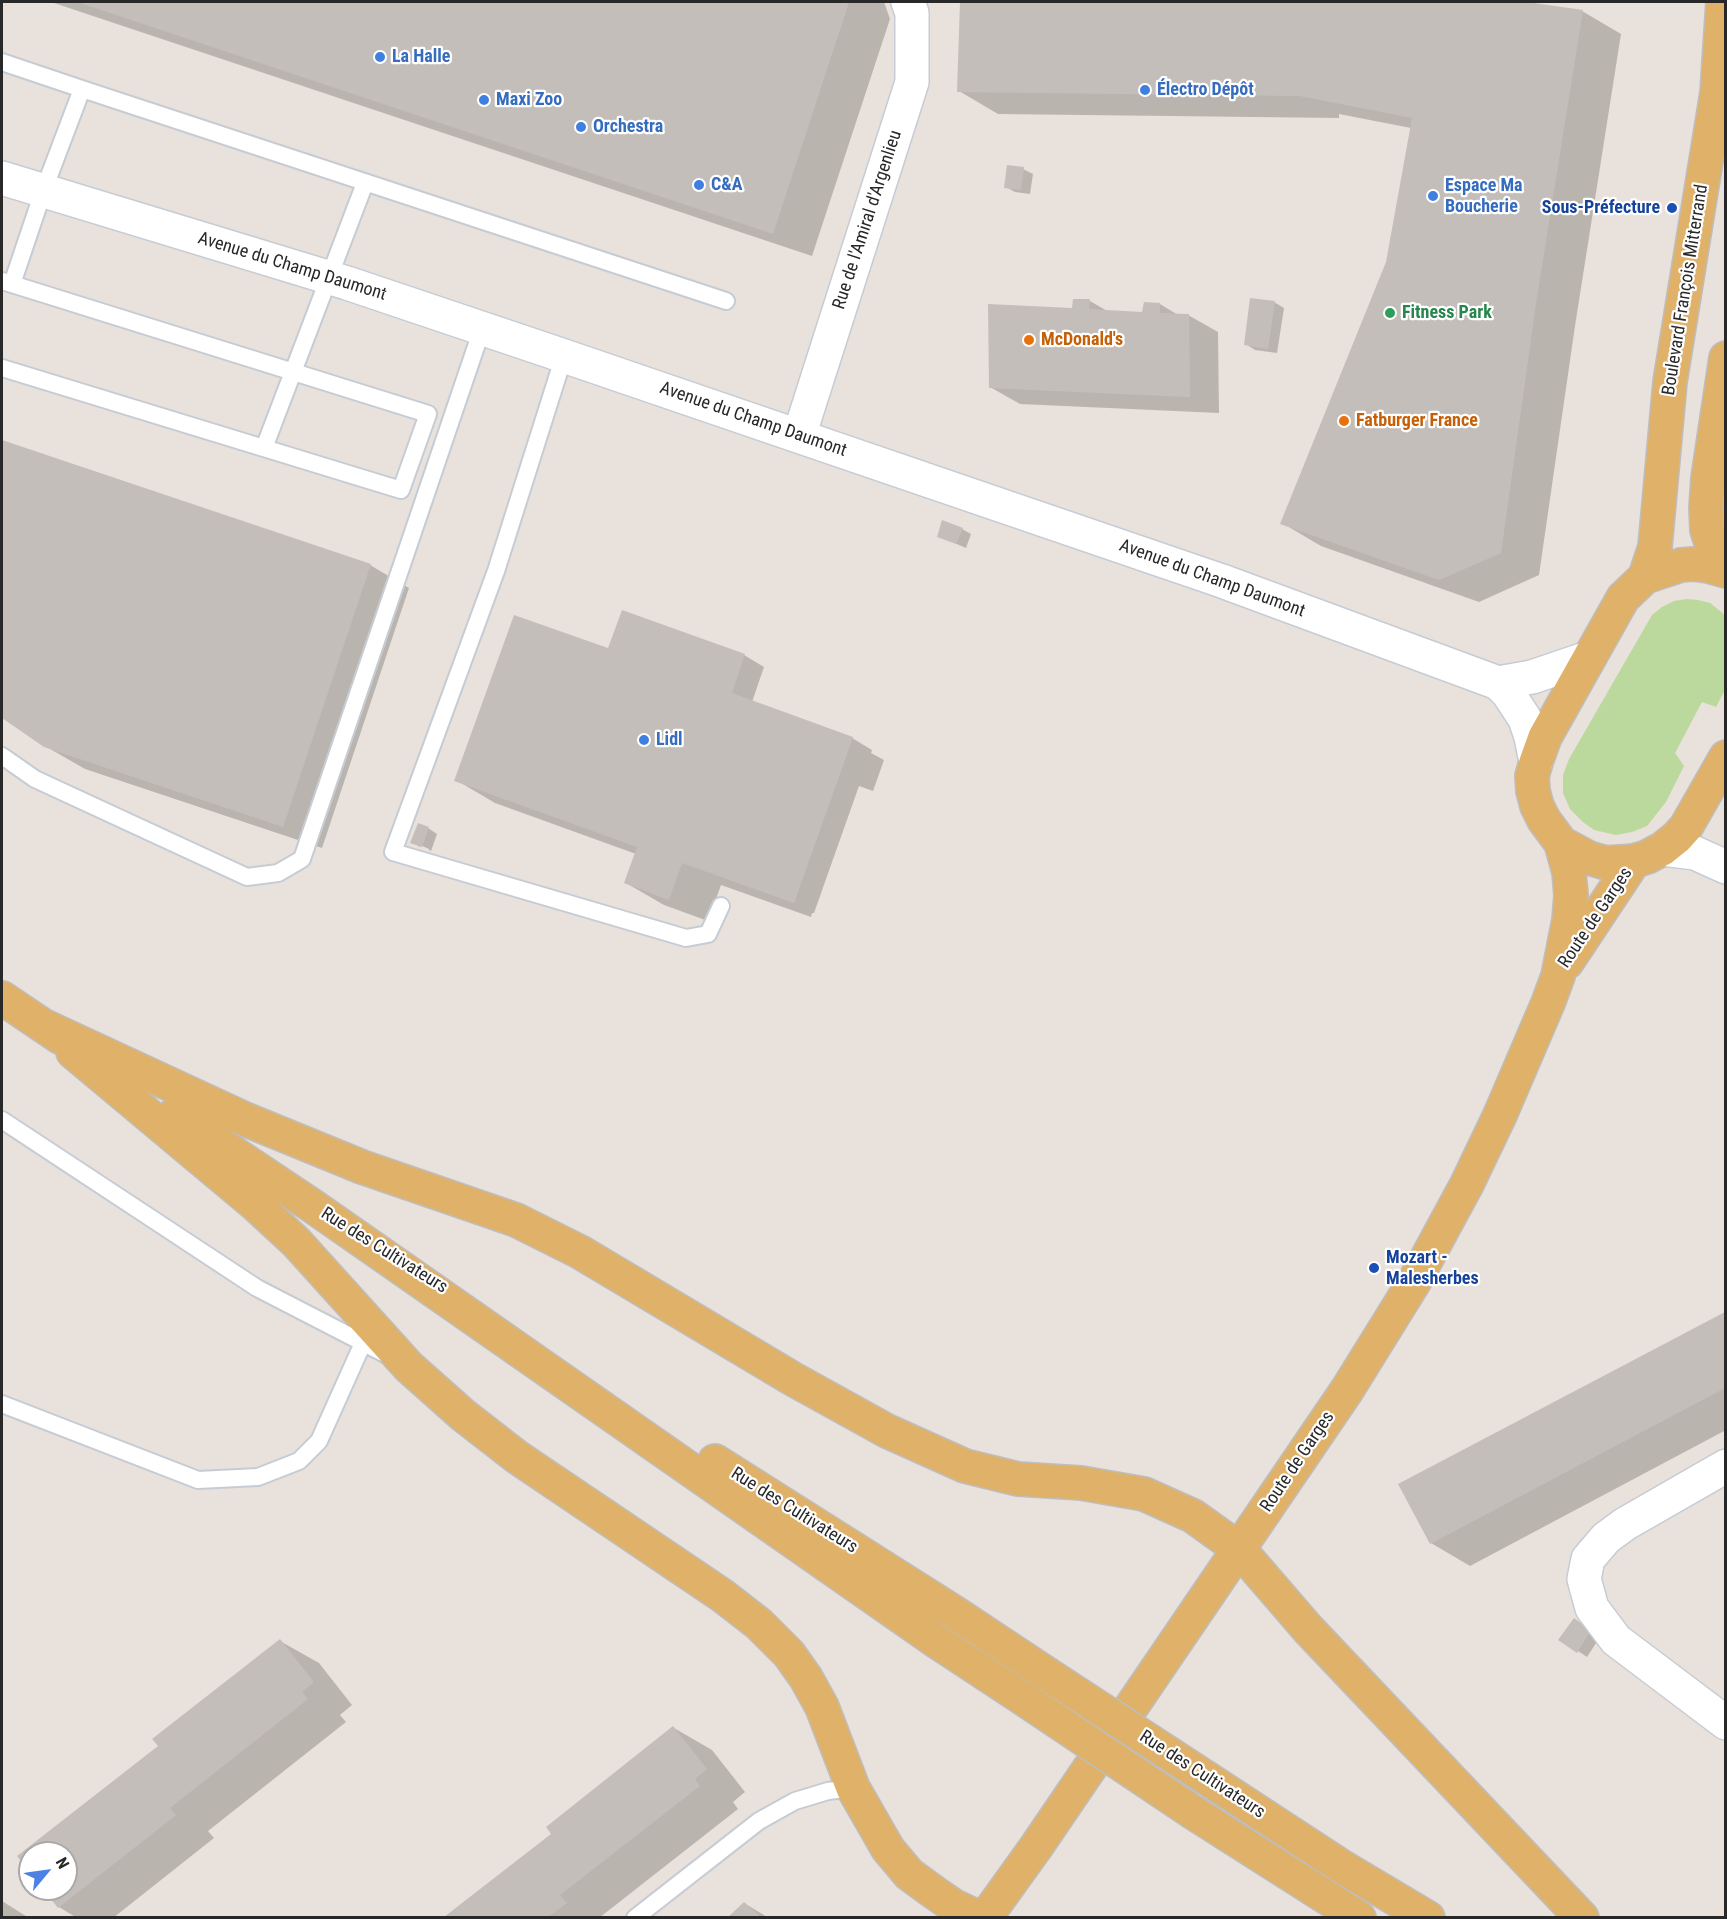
<!DOCTYPE html>
<meta charset="utf-8">
<style>
body{margin:0}
#map{position:relative;width:1727px;height:1919px;overflow:hidden;background:#e9e1db;font-family:"Roboto Condensed",sans-serif}
canvas{display:block}
.frame{position:absolute;inset:0;border:3px solid #282828;pointer-events:none}
.north{position:absolute;left:18px;top:1841px;width:60px;height:60px;box-sizing:border-box;background:#fff;border:2px solid #a9a9a9;border-radius:50%;rotate:61deg;font-size:16px;font-weight:700;line-height:24px;text-align:center;color:#282828}
.north::after{content:'';display:block;margin:auto;width:21px;height:27px;background:#4d81e4;clip-path:polygon(50% 0,100% 100%,50% 72%,0 100%)}
</style>
<div id="map">
<canvas width="1727" height="1919"></canvas>
<div class="frame"></div>
<div class="north">N</div>
</div>
<script>
const context = document.querySelector('canvas').getContext('2d');
context.lineJoin = 'round';
function fillPath(path, color) { context.fillStyle = color; context.fill(path, 'evenodd'); }
const toPath = rows => new Path2D(rows.map(r => 'M' + r).join(''));
function trace(path, color, width, dash) { context.strokeStyle = color; context.lineWidth = width; context.lineCap = dash ? 'butt' : 'round'; context.setLineDash(dash || []); context.stroke(path); }
function write(font, color, halo, rows, align = 'center') {
  context.font = font + ' "Roboto Condensed",sans-serif'; context.lineWidth = 4.5; context.setLineDash([]); context.textBaseline = 'middle'; context.strokeStyle = halo; context.fillStyle = color; for (const [text, x, y, turn = 0] of rows) {
    context.save(); context.translate(x, y); context.rotate((+turn || 0) * Math.PI / 180); context.textAlign = isNaN(turn) ? turn : align; if (halo) context.strokeText(text, 0, 0); context.fillText(text, 0, 0); context.restore();
  }
}
fillPath(toPath([
 [1686,599,1698,600,1710,603,1725,615,1725,690,1716,707,1702,702,1675,753,1684,766,1666,802,1647,826,1632,832,1616,835,1594,830,1583,822,1570,809,1563,793,1563,775,1569,759,1652,615,1662,607,1674,601]
]), '#bbd99d');
fillPath(toPath([
 [51,2,884,2,890,19,812,256],
 [962,2,1517,2,1582,11,1621,34,1575,326,1539,575,1479,602,1321,546,1282,523,1387,263,1411,128,1339,114,1339,118,998,114,959,91],
 [1023,169,1033,174,1030,194,1015,192,1006,187],
 [1074,300,1090,301,1109,312,1144,313,1160,304,1178,315,1188,315,1218,332,1219,413,1020,404,990,387,1073,309],
 [1274,302,1284,308,1277,353,1255,350,1246,344],
 [2,442,370,565,409,588,322,848,85,769,45,746,2,716],
 [962,529,971,534,966,548,938,536],
 [615,653,744,655,764,667,752,702,852,738,872,750,871,753,884,760,873,791,859,786,814,913,812,913,811,917,721,885,708,921,664,905,626,883,636,854,495,803,456,780],
 [428,828,437,834,431,851,429,850,429,849,420,845,420,847,412,842],
 [1726,1314,1726,1430,1470,1566,1431,1543,1400,1485],
 [1574,1620,1600,1637,1587,1657,1578,1651],
 [280,1641,319,1663,352,1705,340,1715,346,1722,208,1831,214,1838,113,1918,77,1918,59,1907,45,1889,66,1889,66,1853,30,1853,30,1870,19,1856,160,1747],
 [674,1728,712,1750,745,1792,733,1802,738,1809,599,1918,447,1918,553,1834],
 [2,1901,29,1918,2,1918],
 [744,1903,764,1915,767,1918,730,1918]
]), '#0003');
fillPath(toPath([
 [77,2,849,2,773,234],
 [960,2,1527,2,1583,10,1536,303,1501,553,1439,580,1280,524,1386,262,1412,118,1300,96,957,92],
 [1007,165,1024,167,1021,190,1004,188],
 [1250,298,1275,301,1268,349,1244,345],
 [1073,299,1090,299,1089,309,1142,312,1144,302,1160,303,1160,313,1189,314,1190,397,989,388,988,304,1072,308],
 [2,440,371,564,283,827,44,747,2,718],
 [942,520,963,528,956,544,937,537],
 [622,610,745,654,732,693,853,737,794,903,682,863,669,900,624,883,637,847,454,781,514,615,608,648],
 [418,823,429,827,422,847,410,843],
 [1725,1312,1725,1388,1430,1544,1398,1484],
 [1574,1618,1591,1630,1577,1653,1558,1640],
 [280,1639,314,1682,302,1692,308,1699,170,1808,176,1815,58,1908,43,1889,66,1889,66,1853,30,1853,30,1873,17,1856,158,1746,152,1739],
 [673,1726,707,1769,695,1779,700,1786,560,1895,567,1903,548,1917,444,1917,551,1834,546,1827],
 [744,1902,761,1917,728,1917]
]), '#c4bebb');
const lane = toPath([
 [2,62,82,89],
 [2,281,428,414,401,490,2,368],
 [12,284,43,192,82,89,726,301],
 [564,356,496,571,393,852,686,938,708,934,721,906],
 [264,448,365,183],
 [2,756,35,779,247,877,278,873,302,859,482,329],
 [2,1120,257,1288,385,1354],
 [2,1404,198,1480,258,1477,299,1461,319,1441,363,1343],
 [635,1918,759,1821,795,1801,828,1791,853,1788]
]);
const street = toPath([
 [2,178,347,283,564,356,1222,581,1498,683,1508,693,1525,719,1531,737,1536,762],
 [799,436,912,82,912,13,908,2],
 [1498,683,1532,677,1588,658],
 [1662,849,1695,853,1726,867],
 [1726,1466,1625,1524,1606,1538,1588,1559,1584,1579,1592,1608,1616,1640,1726,1723]
]);
const primary = toPath([
 [1726,358,1708,478,1706,508,1707,530,1714,552,1726,571],
 [1726,571,1708,566,1693,564,1681,565,1645,577,1623,598,1545,737,1536,762,1532,776,1533,791,1537,806,1544,820,1561,843,1589,858,1606,863,1634,861,1647,857,1662,849,1677,837,1686,827,1726,757],
 [1645,577,1655,547,1670,382,1717,93,1723,2],
 [1567,962,1634,861],
 [2,998,60,1037],
 [42,1025,247,1120,362,1167,516,1220,580,1252,793,1379,887,1431,965,1466,1018,1479,1081,1483,1144,1494,1193,1516,1239,1549,1308,1629,1582,1918],
 [73,1052,256,1205,296,1242,409,1367,463,1415,517,1457,723,1596,759,1624,789,1654,806,1678,822,1707,853,1788,888,1849,909,1874,935,1893,954,1906,979,1918],
 [175,1114,314,1207,936,1641,1027,1701],
 [715,1461,955,1613,1047,1674],
 [1208,1779,1344,1868,1428,1918],
 [1194,1813,1359,1918],
 [985,1918,1036,1847,1347,1390,1414,1282,1467,1184,1500,1115,1548,1003,1558,976,1569,920,1571,895,1569,872,1561,843]
]);
trace(lane, '#c6ccd4', 20);
trace(street, '#c6ccd4', 36);
trace(primary, '#bebebe', 36);
trace(lane, '#fff', 16);
trace(street, '#fff', 33);
trace(primary, '#dfb169', 33);
const primaryBridge = toPath([
 [1047,1674,1208,1779],
 [1027,1701,1194,1813]
]);
trace(primaryBridge, '#bebebe', 36, []);
trace(primaryBridge, '#dfb169', 33);
for (const [x, y, r, color] of [
 [380,57,6,"#3f7fe0"],
 [1145,90,6,"#3f7fe0"],
 [484,100,6,"#3f7fe0"],
 [581,127,6,"#3f7fe0"],
 [699,185,6,"#3f7fe0"],
 [1433,196,6,"#3f7fe0"],
 [1672,208,6,"#1a4fb4"],
 [1390,313,6,"#2e9e5b"],
 [1029,340,6,"#e8710a"],
 [1344,421,6,"#e8710a"],
 [644,740,6,"#3f7fe0"],
 [1374,1268,6,"#1a4fb4"]
]) { const dot = new Path2D(); dot.arc(x, y, r, 0, 2 * Math.PI); context.fillStyle = color; context.fill(dot); trace(dot, '#fff', 2); }
write('bold 18px', '#366cbe', '#fff', [
 ["La Halle",392,57],
 ["Électro Dépôt",1157,90],
 ["Maxi Zoo",496,100],
 ["Orchestra",593,127],
 ["C&A",711,185],
 ["Espace Ma",1445,186],
 ["Boucherie",1445,207],
 ["Lidl",656,740]
], 'left');
write('bold 18px', '#164399', '#fff', [
 ["Sous-Préfecture",1660,208],
 ["Mozart -",1386,1258,"left"],
 ["Malesherbes",1386,1279,"left"]
], 'right');
write('18px', '#282828', '#fff', [
 ["Rue de l'Amiral d'Argenlieu",868,220,-72],
 ["Avenue du Champ Daumont",292,267,17],
 ["Boulevard François Mitterrand",1686,290,-81],
 ["Avenue du Champ Daumont",753,420,19],
 ["Avenue du Champ Daumont",1212,579,20],
 ["Route de Garges",1596,918,-56],
 ["Rue des Cultivateurs",384,1251,32],
 ["Route de Garges",1298,1462,-56],
 ["Rue des Cultivateurs",794,1511,32],
 ["Rue des Cultivateurs",1202,1775,33]
]);
write('bold 18px', '#27864d', '#fff', [
 ["Fitness Park",1402,313]
], 'left');
write('bold 18px', '#c56008', '#fff', [
 ["McDonald's",1041,340],
 ["Fatburger France",1356,421]
], 'left');
</script>
